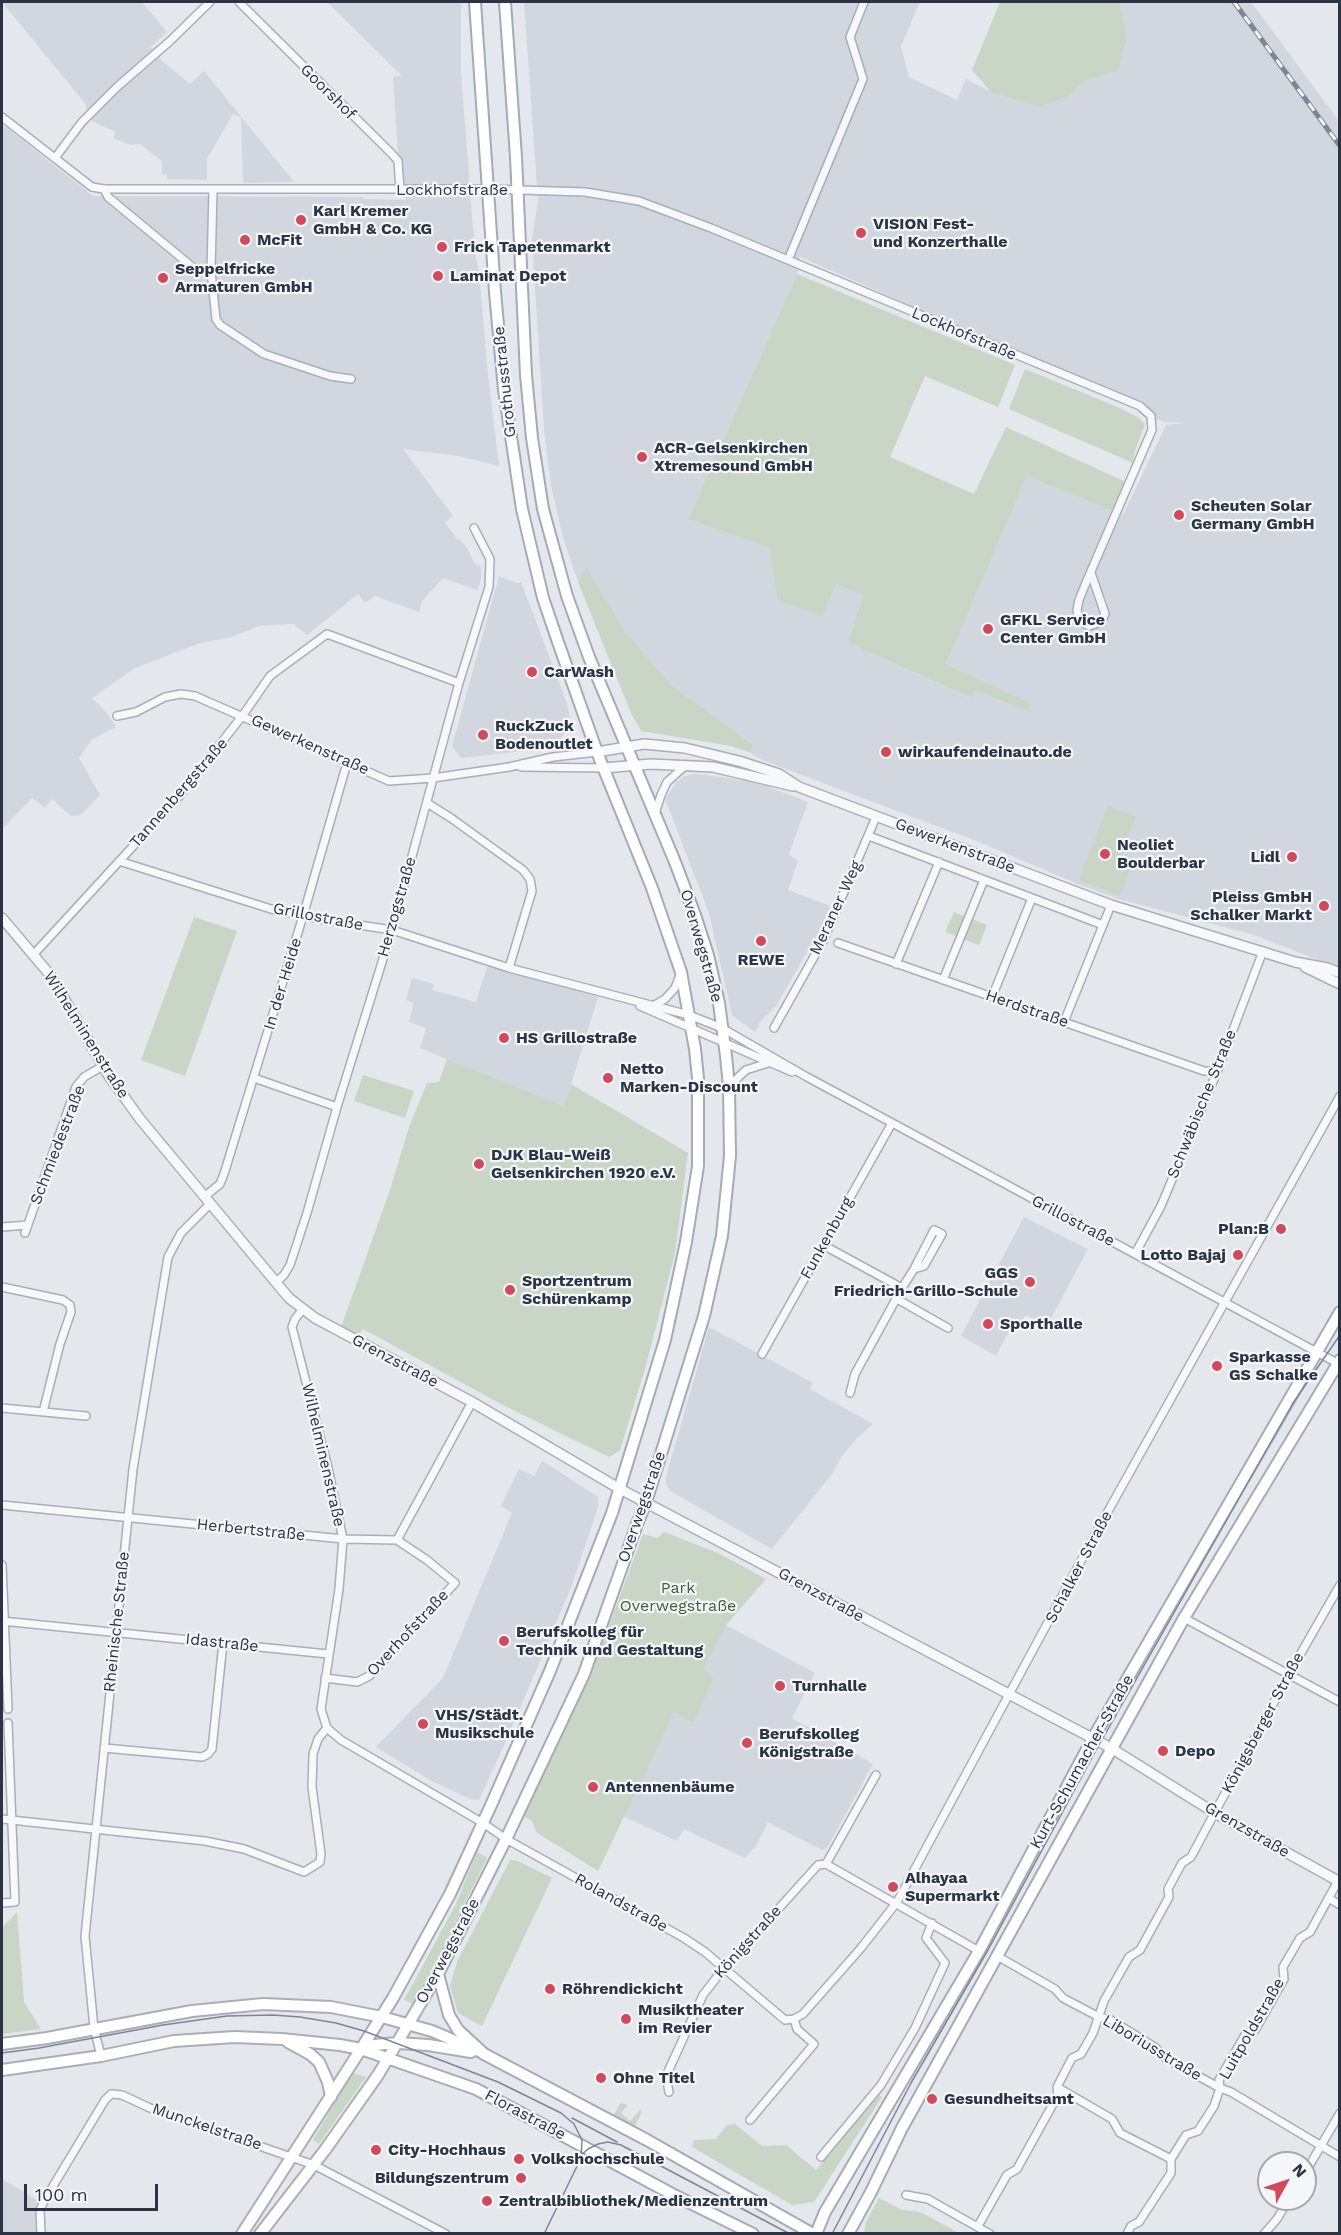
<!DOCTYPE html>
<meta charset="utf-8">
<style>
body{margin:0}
#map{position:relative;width:1341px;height:2235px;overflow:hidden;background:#e4e7ec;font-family:"Work Sans",sans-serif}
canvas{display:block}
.frame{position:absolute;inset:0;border:3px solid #2b3445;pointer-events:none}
.north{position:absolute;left:1257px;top:2151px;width:60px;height:60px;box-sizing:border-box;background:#f4f6f9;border:2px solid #a4a8b1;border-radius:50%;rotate:50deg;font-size:16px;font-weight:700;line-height:24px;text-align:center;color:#2b3445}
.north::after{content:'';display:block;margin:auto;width:21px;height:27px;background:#d1495b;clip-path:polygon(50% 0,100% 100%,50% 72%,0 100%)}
.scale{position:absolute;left:24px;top:2184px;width:134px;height:27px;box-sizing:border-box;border:3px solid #2b3445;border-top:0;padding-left:8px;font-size:18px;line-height:21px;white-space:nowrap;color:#2b3445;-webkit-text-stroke:4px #f4f6f9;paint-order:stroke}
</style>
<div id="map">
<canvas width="1341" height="2235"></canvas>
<div class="frame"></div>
<div class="north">N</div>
<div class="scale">100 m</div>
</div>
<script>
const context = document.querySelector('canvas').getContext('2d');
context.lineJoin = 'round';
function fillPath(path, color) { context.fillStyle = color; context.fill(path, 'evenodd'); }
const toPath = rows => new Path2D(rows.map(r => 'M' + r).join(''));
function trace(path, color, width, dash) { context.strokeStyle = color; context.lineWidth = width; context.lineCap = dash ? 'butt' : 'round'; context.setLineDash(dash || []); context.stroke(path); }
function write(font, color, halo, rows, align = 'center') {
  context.font = font + ' "Work Sans",sans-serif'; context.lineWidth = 4.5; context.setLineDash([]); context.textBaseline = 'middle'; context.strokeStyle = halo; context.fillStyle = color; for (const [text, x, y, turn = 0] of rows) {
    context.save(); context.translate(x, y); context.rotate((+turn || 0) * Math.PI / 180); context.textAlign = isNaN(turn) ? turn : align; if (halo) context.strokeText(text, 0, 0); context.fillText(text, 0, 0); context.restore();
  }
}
fillPath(toPath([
 [2,2,142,2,167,32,151,47,162,61,190,84,204,71,294,182,243,183,241,117,233,114,207,159,207,180,167,179,167,174,162,174,162,161,140,144,131,145,113,138,116,132,92,121,84,102],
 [327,2,461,2,461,72,475,254,479,272,488,375,499,466,459,456,403,449,453,516,445,523,458,540,460,539,468,549,474,563,481,567,481,580,477,590,443,578,422,601,419,612,375,596,365,603,358,594,307,635,294,624,258,626,232,637,200,643,135,668,92,698,104,710,116,727,92,739,79,758,100,795,81,815,71,816,52,799,45,808,32,798,2,829,2,124,93,196,362,197,363,199,406,200,398,154,393,77,402,76],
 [524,2,920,2,901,46,909,77,957,100,966,79,991,92,1069,96,1088,79,1118,71,1127,37,1120,2,1251,2,1339,121,1339,968,1254,935,1119,899,1078,884,974,840,762,760,751,753,753,744,671,685,622,627,587,569,578,582,562,534,551,485,544,429,532,240,538,200],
 [800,257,1140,405,1153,417,1164,422,1185,423,1166,425,1123,515,1027,476,946,664,1029,703,1027,711,974,690,970,698,848,643,863,595,836,583,777,600,771,548,688,519,797,274],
 [499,576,516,583,521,582,567,703,570,718,569,726,560,740,542,749,461,758,452,746],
 [695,774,743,780,766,786,808,802,789,854,798,861,788,890,830,906,821,928,776,1006,760,1022,755,1032,732,1015,709,913,665,799,677,781,685,776],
 [488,964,598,997,564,1107,420,1048,426,1028,409,1022,414,1003,406,1000,412,978,434,984,432,990,476,1002],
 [1024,1217,1088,1249,1047,1326,1026,1315,1020,1324,1014,1321,996,1356,961,1336],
 [709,1327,813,1383,810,1389,873,1424,857,1438,842,1456,832,1474,772,1549,670,1491,666,1484,666,1477],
 [542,1461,594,1494,598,1497,598,1508,572,1585,511,1730,479,1800,470,1799,430,1780,376,1747,443,1678,512,1513,501,1506,519,1469,534,1476],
 [726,1625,815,1673,792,1718,873,1764,827,1848,822,1850,768,1822,757,1844,745,1858,684,1829,677,1841,623,1816,674,1712,693,1721,714,1679,704,1669],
 [2,2179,40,2202,39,2233,2,2234]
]), '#d2d6de');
fillPath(toPath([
 [1000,2,1120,2,1127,37,1118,71,1088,79,1069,96,1040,107,991,92,972,70],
 [797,274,1015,365,998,407,925,376,890,457,974,494,1006,427,1128,483,1115,512,1027,476,946,664,1030,703,1027,711,974,690,971,698,848,643,863,595,836,584,822,616,777,600,770,548,688,519],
 [1025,369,1120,408,1139,418,1145,424,1135,450,1133,463,1009,409],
 [587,568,622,627,671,685,753,744,751,753,731,746,641,731,631,713,578,582],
 [1108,806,1136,817,1118,862,1131,867,1120,896,1079,880],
 [954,912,987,925,979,945,945,932],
 [194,917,237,931,185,1076,141,1060],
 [447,1059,564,1106,571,1084,688,1153,675,1253,645,1369,620,1450,609,1457,503,1405,363,1329,359,1336,341,1327,390,1190,409,1127,427,1083,439,1082],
 [363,1075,414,1091,405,1118,354,1101],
 [664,1532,718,1553,766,1579,726,1625,704,1669,714,1679,693,1722,674,1712,598,1871,536,1832,533,1822,524,1816,610,1623,643,1534,657,1538],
 [477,1852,487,1858,417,2000,413,2004,404,2000,455,1906],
 [510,1860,518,1861,552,1878,482,2026,458,2013,450,1986,457,1962],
 [17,1912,24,2002,41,2029,2,2034,2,1928],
 [352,2073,366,2077,319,2144,313,2140],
 [879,2095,882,2097,814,2202,792,2205,692,2147,694,2140,716,2139,727,2125,735,2124,762,2146,786,2145,816,2170],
 [620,2103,628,2105,621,2113,630,2121,640,2110,642,2112,634,2128,613,2117],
 [879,2198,902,2210,915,2211,924,2214,959,2233,864,2233,866,2222]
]), '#c9d6c5');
const minor = toPath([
 [239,2,391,153,398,161,400,190],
 [2,117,92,187,104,189,488,189,585,192,639,201,711,228,1140,406,1151,416,1152,430,1085,585,1079,600,1077,610,1079,620,1089,626,1101,622,1105,614,1091,573],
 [55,158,82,122,117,87,170,41,210,2],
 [104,189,108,197,196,270,211,271],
 [213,189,211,271,216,319,220,325,264,354,330,376,351,379],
 [788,260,863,79,850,37,864,2],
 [117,716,136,712,165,697,181,694,195,696,389,781,433,778,509,767,553,757,597,752],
 [521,767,603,768],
 [427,803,451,818,523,870,530,879,532,891,509,968],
 [655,814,661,795,667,782,686,765],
 [869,836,1103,925,1111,905],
 [119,861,271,909,320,919,392,930,509,968,689,1015,722,1028,807,1077,1339,1364],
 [838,943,1204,1071,1217,1072],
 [34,954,181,794,243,715,270,676,327,634,459,683],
 [896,964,939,862],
 [943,980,984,880],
 [992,997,1032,898],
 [640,1006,792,1072],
 [653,1006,665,999,675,988,680,975],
 [1064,1022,1103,925],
 [774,1028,824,939,876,817],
 [254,1078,337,1107],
 [729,1086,746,1070,768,1063],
 [204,1197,220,1184,224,1174,303,916,347,763],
 [2,1227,28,1225],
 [25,1233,76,1087,84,1077,103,1066],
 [823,1245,902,1288],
 [1135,1254,1161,1206,1217,1072,1263,951],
 [276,1282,284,1275,290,1265,307,1213,337,1107,392,930,459,683,489,587,490,559,474,528],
 [2,1287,63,1300,70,1305,71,1312,60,1344,43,1412],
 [897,1299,948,1328],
 [303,1309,295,1319,292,1327,328,1468,343,1539,339,1589,321,1709,327,1728,341,1740,483,1823,506,1839,684,1938,705,1952,785,2020,794,2019,803,2014,861,1948,897,1902,1102,1522,1340,1096],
 [762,1354,892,1123],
 [850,1393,855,1374,902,1288,914,1269,924,1266,942,1234,934,1230,914,1269],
 [2,1408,86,1416],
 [2,1505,343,1539,397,1540,472,1402],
 [2,1565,8,1709],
 [1184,1618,1340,1702],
 [2,1621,328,1654],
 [325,1678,357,1682,369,1676,455,1583,427,1560,397,1540],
 [104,1748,202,1757,208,1754,212,1749,223,1643],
 [2,1819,205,1841,244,1849,304,1872,320,1862,321,1854,312,1787,313,1754,318,1739,327,1728],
 [826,1864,876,1775],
 [1330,1899,1340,1905],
 [2,1903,15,1902,8,1723],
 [997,1956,1055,1989,1063,1998,1099,2017,1111,2020,1156,2048,1165,2058,1220,2088,1231,2092,1340,2157],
 [101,2056,94,2028,85,1936,133,1469,168,1257,181,1233,210,1204],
 [1057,2087,1112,2119,1120,2133,1171,2159],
 [669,2092,666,2076,703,1995,717,1977,818,1865,826,1864,979,1951],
 [750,2120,814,2044,797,2029,794,2019],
 [821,2157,881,2085,915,2028,945,1963,926,1938,932,1923],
 [1305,2173,1340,2113],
 [906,2195,928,2199,990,2234],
 [978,2226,1007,2175,1017,2169,1058,2095,1057,2087,1072,2058,1081,2054,1093,2033,1104,2001,1129,1957,1140,1950,1169,1897,1168,1889,1182,1863,1191,1857,1289,1674,1340,1585],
 [41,2234,40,2210,44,2201,105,2100,111,2094,122,2095,150,2108,314,2165,446,2234],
 [1127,2234,1131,2226,1139,2222,1171,2173,1171,2159,1186,2135,1198,2131,1214,2106,1220,2088,1219,2080,1245,2035,1255,2030,1284,1979,1283,1967,1300,1938,1310,1932,1338,1881],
 [1264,2234,1277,2219,1289,2199]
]);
const tertiary = toPath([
 [597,752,644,744,685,748,739,761,779,774,799,787,1111,905,1295,962,1327,968,1340,973],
 [603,768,651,764,713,767,793,786],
 [2,918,51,976,109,1076,140,1119,289,1298,315,1318,472,1402,620,1489,1111,1748,1215,1813,1340,1882],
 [1305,967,1340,984]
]);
const secondary = toPath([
 [288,2042,310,2054,319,2062,328,2082,331,2097],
 [2,2044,47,2038,192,2011,263,2004,331,2007,382,2017,432,2031,481,2052],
 [2,2070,101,2056,174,2041,235,2037,282,2039,340,2045,361,2049,374,2045,398,2043,428,2045,471,2052],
 [242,2234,361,2049],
 [260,2234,325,2150,378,2075,438,1974]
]);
const primary = toPath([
 [475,2,495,292,504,390,522,509,543,598,558,642,597,752,652,888,681,972,695,1049,698,1078,698,1166,686,1242,665,1340,612,1513,550,1671,492,1803,450,1894,393,1998,361,2049,476,2089,672,2194,753,2234],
 [505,2,516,157,526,375,532,438,543,509,567,596,589,657,675,862,695,915,708,955,719,1003,726,1056,729,1086,730,1156,722,1236,704,1316,646,1502,637,1524,584,1674,506,1839,438,1974,449,2015,458,2030,484,2054,647,2140,813,2234],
 [816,2234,825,2212,979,1951,1093,1738,1340,1312],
 [848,2234,871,2192,902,2128,1184,1618,1340,1360]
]);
trace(minor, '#a9aeb7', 10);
trace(tertiary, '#a9aeb7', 12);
trace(secondary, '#a9aeb7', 14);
trace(primary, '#a3abb8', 14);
trace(minor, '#f7f8fa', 7);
trace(tertiary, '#f7f8fa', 9);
trace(secondary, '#fff', 10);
trace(primary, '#fff', 10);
trace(toPath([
 [2,2053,39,2048,163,2025,227,2016,273,2015,300,2017,336,2023,364,2031,498,2082,561,2113,574,2124,582,2140,581,2158,544,2234],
 [572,2118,617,2142],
 [579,2157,588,2149,598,2144,608,2142,621,2145,790,2234],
 [832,2234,911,2083,988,1950,1095,1752,1293,1403,1340,1335]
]), '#7d8696', 1.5);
const rail = toPath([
 [1234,2,1340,146]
]);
trace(rail, '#7d8696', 5);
trace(rail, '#f4f6f9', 3, [9]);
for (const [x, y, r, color] of [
 [301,220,6,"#d1495b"],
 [861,233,6,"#d1495b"],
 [245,240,6,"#d1495b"],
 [442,247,6,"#d1495b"],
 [438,276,6,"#d1495b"],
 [163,278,6,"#d1495b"],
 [642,457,6,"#d1495b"],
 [1179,515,6,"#d1495b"],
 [988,629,6,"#d1495b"],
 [532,672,6,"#d1495b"],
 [483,735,6,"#d1495b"],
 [886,752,6,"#d1495b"],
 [1105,854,6,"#d1495b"],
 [1292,857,6,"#d1495b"],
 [1324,906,6,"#d1495b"],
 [761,941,6,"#d1495b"],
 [504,1038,6,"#d1495b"],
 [608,1078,6,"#d1495b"],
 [479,1164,6,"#d1495b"],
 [1281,1229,6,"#d1495b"],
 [1238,1255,6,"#d1495b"],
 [1030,1282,6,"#d1495b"],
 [510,1290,6,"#d1495b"],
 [988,1324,6,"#d1495b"],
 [1217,1366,6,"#d1495b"],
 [504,1641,6,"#d1495b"],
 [780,1686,6,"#d1495b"],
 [423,1724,6,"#d1495b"],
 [747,1743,6,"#d1495b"],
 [1163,1751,6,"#d1495b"],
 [593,1787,6,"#d1495b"],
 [893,1887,6,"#d1495b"],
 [550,1989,6,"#d1495b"],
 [626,2019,6,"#d1495b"],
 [601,2078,6,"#d1495b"],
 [932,2099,6,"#d1495b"],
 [376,2150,6,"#d1495b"],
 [519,2159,6,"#d1495b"],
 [521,2178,6,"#d1495b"],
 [487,2201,6,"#d1495b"]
]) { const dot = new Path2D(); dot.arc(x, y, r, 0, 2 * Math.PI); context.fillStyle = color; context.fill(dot); trace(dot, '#f4f6f9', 2); }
write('16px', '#2b3445', '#f4f6f9', [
 ["Goorshof",328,92,45],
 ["Lockhofstraße",452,190],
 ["Lockhofstraße",964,334,23],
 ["Grothusstraße",505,382,-96],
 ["Gewerkenstraße",310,745,24],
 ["Tannenbergstraße",179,793,-49],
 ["Gewerkenstraße",955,846,21],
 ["Herzogstraße",397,907,-74],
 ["Meraner Weg",836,908,-65],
 ["Grillostraße",318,917,11],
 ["Overwegstraße",701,946,74],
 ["In der Heide",283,984,-73],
 ["Herdstraße",1027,1009,19],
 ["Wilhelminenstraße",86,1035,58],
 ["Schwäbische Straße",1202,1104,-68],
 ["Schmiedestraße",58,1145,-69],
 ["Grillostraße",1073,1221,28],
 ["Funkenburg",827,1238,-61],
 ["Grenzstraße",395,1361,28],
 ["Wilhelminenstraße",323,1455,77],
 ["Overwegstraße",642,1507,-71],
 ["Herbertstraße",251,1530,6],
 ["Schalker Straße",1079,1567,-62],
 ["Grenzstraße",821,1595,29],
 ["Rheinische Straße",117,1622,-84],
 ["Overhofstraße",408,1633,-47],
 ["Idastraße",222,1643,6],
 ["Königsberger Straße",1263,1723,-62],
 ["Kurt-Schumacher-Straße",1082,1762,-61],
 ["Grenzstraße",1247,1830,30],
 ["Rolandstraße",621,1903,29],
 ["Königstraße",748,1942,-48],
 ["Overwegstraße",448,1951,-62],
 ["Luitpoldstraße",1252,2029,-60],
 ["Liboriusstraße",1152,2048,31],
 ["Florastraße",525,2115,28],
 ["Munckelstraße",207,2127,19]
]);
write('bold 16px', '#2b3445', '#f4f6f9', [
 ["Karl Kremer",313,211],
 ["GmbH & Co. KG",313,229],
 ["VISION Fest-",873,224],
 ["und Konzerthalle",873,242],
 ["McFit",257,240],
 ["Frick Tapetenmarkt",454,247],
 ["Seppelfricke",175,269],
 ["Armaturen GmbH",175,287],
 ["Laminat Depot",450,276],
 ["ACR-Gelsenkirchen",654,448],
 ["Xtremesound GmbH",654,466],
 ["Scheuten Solar",1191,506],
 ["Germany GmbH",1191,524],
 ["GFKL Service",1000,620],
 ["Center GmbH",1000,638],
 ["CarWash",544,672],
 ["RuckZuck",495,726],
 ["Bodenoutlet",495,744],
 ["wirkaufendeinauto.de",898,752],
 ["Neoliet",1117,845],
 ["Boulderbar",1117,863],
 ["Lidl",1280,857,"right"],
 ["Pleiss GmbH",1312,897,"right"],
 ["Schalker Markt",1312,915,"right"],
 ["REWE",761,960,"center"],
 ["HS Grillostraße",516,1038],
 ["Netto",620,1069],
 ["Marken-Discount",620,1087],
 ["DJK Blau-Weiß",491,1155],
 ["Gelsenkirchen 1920 e.V.",491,1173],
 ["Plan:B",1269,1229,"right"],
 ["Lotto Bajaj",1226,1255,"right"],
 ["GGS",1018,1273,"right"],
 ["Friedrich-Grillo-Schule",1018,1291,"right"],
 ["Sportzentrum",522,1281],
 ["Schürenkamp",522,1299],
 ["Sporthalle",1000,1324],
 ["Sparkasse",1229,1357],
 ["GS Schalke",1229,1375],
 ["Berufskolleg für",516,1632],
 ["Technik und Gestaltung",516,1650],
 ["Turnhalle",792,1686],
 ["VHS/Städt.",435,1715],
 ["Musikschule",435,1733],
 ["Berufskolleg",759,1734],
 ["Königstraße",759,1752],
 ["Depo",1175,1751],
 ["Antennenbäume",605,1787],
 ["Alhayaa",905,1878],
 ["Supermarkt",905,1896],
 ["Röhrendickicht",562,1989],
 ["Musiktheater",638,2010],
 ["im Revier",638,2028],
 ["Ohne Titel",613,2078],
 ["Gesundheitsamt",944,2099],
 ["City-Hochhaus",388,2150],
 ["Volkshochschule",531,2159],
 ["Bildungszentrum",509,2178,"right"],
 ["Zentralbibliothek/Medienzentrum",499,2201]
], 'left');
write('16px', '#3f6138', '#f4f6f9', [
 ["Park",678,1588],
 ["Overwegstraße",678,1606]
]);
</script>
